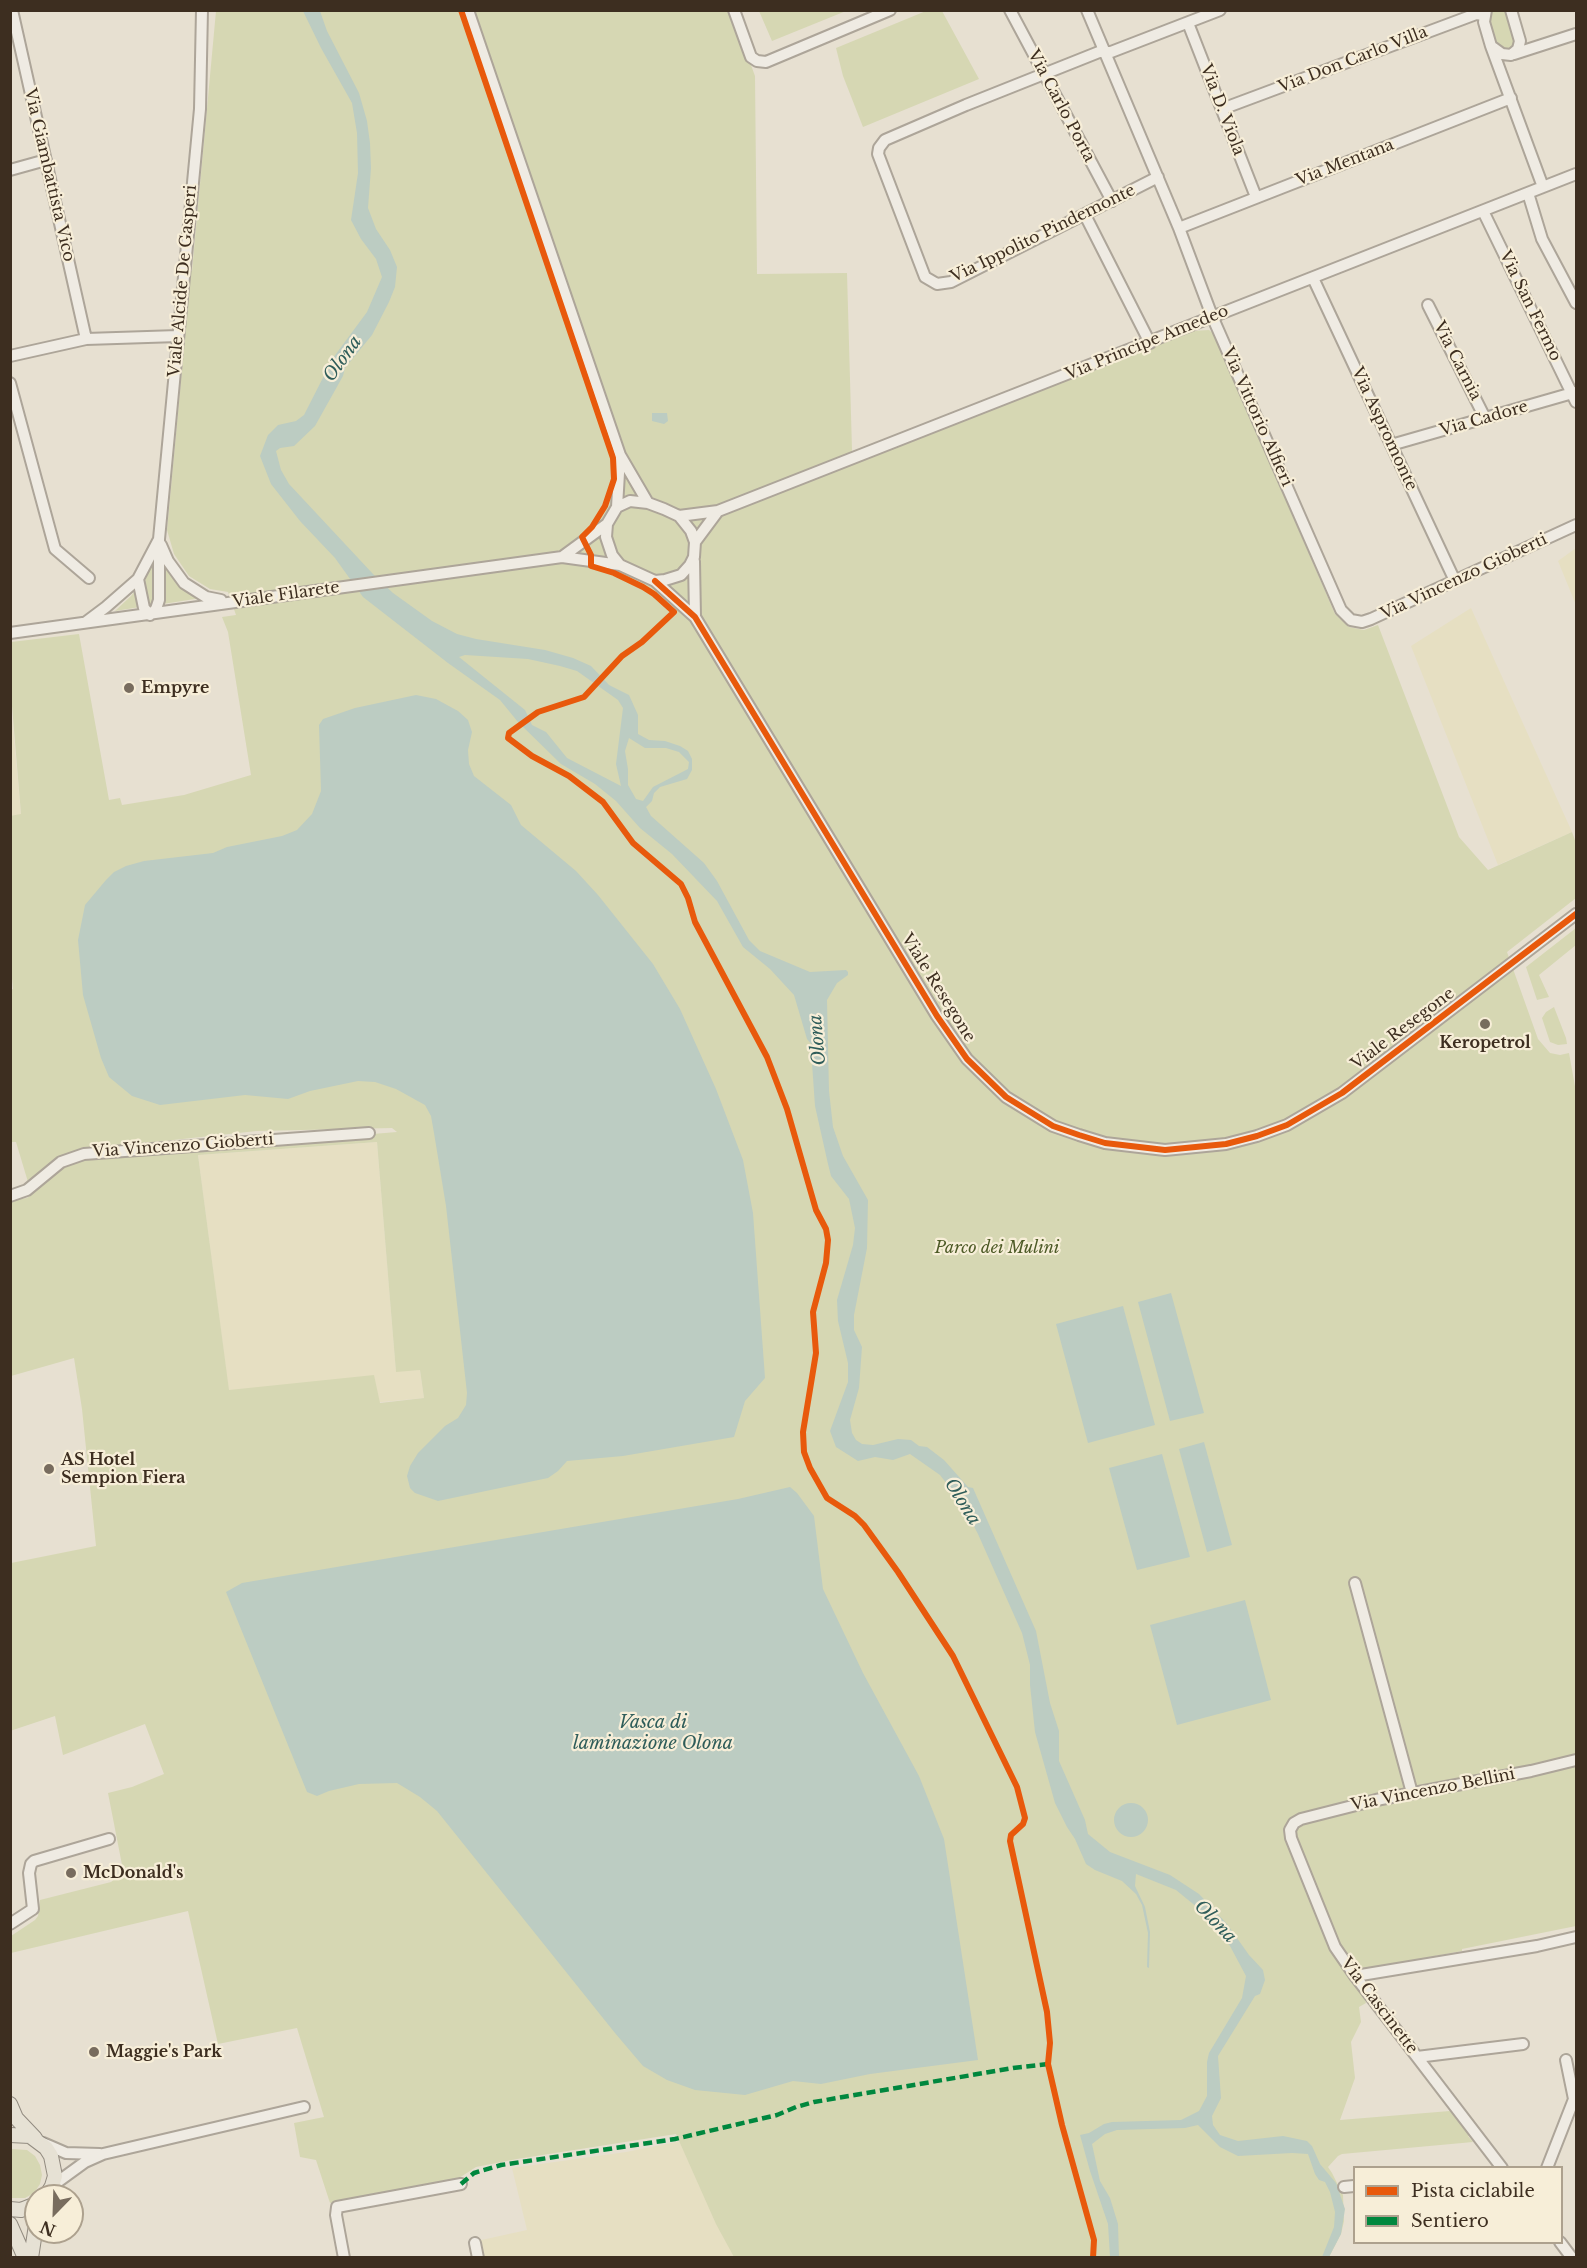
<!DOCTYPE html>
<style>
body{margin:0}
#map{position:relative;width:1587px;height:2268px;overflow:hidden;background:#e7e0d1;font-family:"Libre Baskerville",serif}
canvas{display:block}
.frame{position:absolute;inset:0;border:12px solid #3d2e20;pointer-events:none}
.legend{position:absolute;left:1353px;top:2166px;width:210px;height:78px;box-sizing:border-box;background:#f7eed8;border:2px solid #ada18e;margin:0;padding:8px 10px;list-style:none;font-size:18px;color:#3d2e20}
.legend li{display:flex;align-items:center;gap:12px;height:30px}
.legend b{width:30px;border:2px solid #ada18e}
.north{position:absolute;left:24px;top:2184px;width:60px;height:60px;box-sizing:border-box;background:#f7eed8;border:2px solid #ada18e;border-radius:50%;rotate:203deg;font-size:16px;font-weight:700;line-height:24px;text-align:center;color:#3d2e20}
.north::after{content:'';display:block;margin:auto;width:21px;height:27px;background:#786c5e;clip-path:polygon(50% 0,100% 100%,50% 72%,0 100%)}
</style>
<div id="map">
<canvas width="1587" height="2268"></canvas>
<div class="frame"></div>
<ul class="legend">
<li><b style="height:8px;background:#e8590c"></b>Pista ciclabile</li>
<li><b style="height:8px;background:#00873e"></b>Sentiero</li>
</ul>
<div class="north">N</div>
</div>
<script>
const context = document.querySelector('canvas').getContext('2d');
context.lineJoin = 'round';
function fillPath(path, color) { context.fillStyle = color; context.fill(path, 'evenodd'); }
const toPath = rows => new Path2D(rows.map(r => 'M' + r).join(''));
function trace(path, color, width, dash) { context.strokeStyle = color; context.lineWidth = width; context.lineCap = dash ? 'butt' : 'round'; context.setLineDash(dash || []); context.stroke(path); }
function write(font, color, halo, rows, align = 'center') {
  context.font = font + ' "Libre Baskerville",serif'; context.lineWidth = 4.5; context.setLineDash([]); context.textBaseline = 'middle'; context.strokeStyle = halo; context.fillStyle = color; for (const [text, x, y, turn = 0] of rows) {
    context.save(); context.translate(x, y); context.rotate((+turn || 0) * Math.PI / 180); context.textAlign = isNaN(turn) ? turn : align; if (halo) context.strokeText(text, 0, 0); context.fillText(text, 0, 0); context.restore();
  }
}
fillPath(toPath([
 [1576,548,1576,605,1558,561],
 [1471,608,1572,832,1498,865,1411,646],
 [10,694,21,815,11,816,10,816],
 [377,1142,396,1371,420,1370,424,1398,232,1416,198,1155],
 [793,2119,1090,2258,482,2258,477,2241,527,2230,512,2168,626,2152]
]), '#e6dfc2');
fillPath(toPath([
 [216,11,731,11,755,76,757,274,847,273,852,450,856,463,1192,331,1209,330,1215,335,1335,614,1349,627,1364,630,1378,625,1459,837,1488,870,1572,832,1576,843,1576,898,1507,952,1538,1039,1550,1053,1560,1055,1569,1053,1576,1092,1576,1926,1462,1949,1462,1951,1365,1969,1361,1982,1366,2003,1359,2007,1361,2022,1351,2042,1355,2078,1340,2120,1450,2111,1470,2136,1468,2136,1473,2142,1342,2154,1338,2156,1328,2167,1332,2173,1343,2195,1344,2221,1341,2234,1329,2257,734,2257,716,2224,676,2134,517,2159,476,2167,459,2178,330,2203,316,2160,300,2157,294,2123,324,2117,297,2028,218,2044,188,1911,11,1953,11,1936,35,1920,38,1916,40,1900,111,1882,117,1877,124,1875,108,1793,132,1787,164,1774,145,1724,63,1755,55,1716,10,1731,11,1563,96,1546,82,1409,74,1358,11,1376,11,1200,27,1198,68,1162,239,1145,397,1132,392,1128,257,1131,80,1150,66,1154,58,1158,43,1172,28,1182,16,1142,12,1142,11,1136,10,990,13,989,10,956,10,816,21,814,11,694,11,642,79,634,109,800,120,798,122,805,184,795,251,775,228,632,222,617,236,615,228,592,210,589,189,576,174,554,167,530,185,338,183,336,190,271,192,271],
 [377,1142,396,1372,420,1370,424,1398,380,1403,374,1375,229,1390,198,1155],
 [759,11,846,11,772,41],
 [926,11,942,11,979,79,863,127,843,76,836,48],
 [1490,11,1506,11,1508,13,1517,43,1507,52,1497,46,1488,18],
 [155,554,152,607,150,607,147,606,145,581],
 [166,561,201,598,163,604],
 [135,591,140,607,115,611,131,596],
 [1576,928,1576,945,1539,975,1549,997,1537,1000,1526,967],
 [1554,1007,1566,1038,1567,1044,1558,1045,1550,1042,1542,1018,1546,1012],
 [11,2149,27,2150,35,2156,40,2165,42,2175,40,2184,34,2193,25,2198,11,2198]
]), '#d6d7b3');
fillPath(toPath([
 [303,11,320,11,327,31,359,93,367,121,370,143,371,168,368,208,376,229,390,250,397,267,395,287,389,302,372,335,345,368,343,376,315,426,294,446,280,448,276,451,281,470,289,484,373,574,393,593,432,621,457,634,476,639,545,650,573,658,591,666,609,685,629,695,638,715,638,734,649,740,665,741,680,746,688,751,692,759,692,770,687,779,660,787,654,793,652,801,646,807,651,816,704,863,717,881,749,940,760,951,810,972,846,970,848,972,848,975,837,983,827,1000,829,1091,833,1127,843,1156,868,1200,867,1248,854,1315,854,1330,862,1347,859,1388,850,1420,852,1433,856,1440,862,1444,873,1445,898,1439,911,1440,919,1446,927,1447,944,1460,968,1487,973,1488,1036,1631,1050,1703,1059,1731,1059,1761,1085,1820,1088,1834,1110,1852,1170,1875,1199,1894,1227,1924,1249,1955,1263,1970,1265,1980,1260,1994,1255,1996,1218,2056,1221,2098,1212,2116,1213,2125,1220,2135,1238,2141,1283,2136,1307,2141,1312,2146,1320,2164,1336,2183,1345,2209,1341,2234,1329,2257,1322,2257,1334,2227,1335,2212,1330,2192,1325,2182,1319,2180,1315,2174,1308,2154,1292,2153,1238,2156,1220,2147,1198,2125,1185,2128,1117,2130,1105,2134,1092,2144,1100,2181,1110,2198,1118,2224,1119,2257,1110,2257,1108,2224,1090,2171,1080,2135,1089,2133,1104,2124,1112,2122,1181,2120,1199,2111,1207,2096,1207,2062,1209,2053,1242,1998,1246,1976,1230,1946,1198,1908,1176,1890,1136,1874,1135,1886,1145,1907,1150,1932,1149,1968,1147,1967,1148,1933,1142,1905,1136,1894,1122,1881,1095,1870,1086,1864,1075,1839,1067,1827,1055,1803,1035,1732,1030,1685,1030,1665,1022,1633,978,1534,961,1502,940,1475,910,1454,893,1460,875,1457,858,1461,836,1447,830,1431,848,1382,848,1363,838,1321,837,1300,853,1245,855,1228,849,1199,831,1176,828,1164,815,1106,811,1049,813,1046,807,1039,794,995,770,969,743,947,717,901,672,854,640,828,616,801,595,784,561,764,518,722,500,700,448,663,363,597,335,558,300,521,271,484,260,456,268,435,278,425,296,421,304,415,333,358,367,312,382,277,376,259,361,239,351,220,358,173,357,133,352,103,321,48],
 [465,655,528,659,560,666,577,671,618,700,623,708,616,764,621,786,567,758,546,732,532,725,525,710,459,657],
 [629,738,645,748,666,748,679,752,689,762,688,769,653,787,643,801,636,799,628,785,628,769,625,751],
 [652,413,667,413,668,421,664,424,652,421],
 [416,695,436,699,458,711,468,720,472,732,468,750,469,764,474,776,511,805,521,825,576,871,598,895,653,964,680,1009,716,1089,743,1160,753,1213,765,1378,745,1401,734,1437,623,1456,567,1461,558,1471,548,1478,438,1501,415,1493,410,1488,407,1476,410,1466,418,1453,445,1426,458,1418,466,1405,467,1393,446,1206,434,1133,431,1116,425,1105,396,1089,375,1082,358,1081,310,1091,288,1099,245,1095,160,1105,132,1096,109,1077,101,1058,83,995,78,940,85,905,106,880,114,872,126,866,144,861,213,853,227,847,282,836,297,830,312,814,321,791,319,725,323,719,355,708],
 [1171,1293,1204,1413,1170,1421,1138,1302],
 [1123,1306,1155,1425,1088,1443,1056,1324],
 [1204,1442,1232,1545,1207,1552,1179,1449],
 [1162,1454,1190,1557,1137,1570,1109,1468],
 [790,1487,797,1493,814,1516,823,1589,863,1673,919,1776,944,1839,978,2060,870,2074,821,2084,793,2081,745,2095,695,2090,667,2080,643,2066,615,2033,437,1811,420,1797,397,1783,359,1784,329,1791,317,1796,307,1792,226,1592,242,1583,738,1499],
 [1245,1600,1271,1700,1177,1725,1150,1625],
 '1114 1820a17 17 0 1 1 34 0a17 17 0 1 1-34 0Z'
]), '#bcccc2');
const minor = toPath([
 [12,10,86,339],
 [468,10,620,455,648,503],
 [734,10,751,57,757,61,766,62,890,10],
 [1010,10,1112,201],
 [1087,10,1179,228,1212,316,1341,610,1351,620,1362,622,1371,619,1576,525],
 [1486,10,1484,22,1491,46,1502,54,1511,55,1518,49,1520,41,1511,10],
 [1188,23,1256,197],
 [1491,46,1543,187],
 [1514,54,1576,34],
 [1222,109,1476,14,1484,15],
 [10,170,46,160],
 [1158,177,951,282,937,284,925,277,878,154,879,148,885,140,966,105,1099,52,1111,52,1220,10],
 [1528,193,1542,239,1576,303],
 [1483,211,1576,402],
 [1085,215,1150,343],
 [1179,228,1511,98],
 [1313,278,1455,581],
 [1428,305,1485,418],
 [10,356,86,339,178,336],
 [10,383,55,549,89,578],
 [1391,445,1576,392],
 [630,501,648,503,664,509,679,516,691,531,695,542,694,557,690,565,681,575,665,580,655,581,620,565,612,555,606,537,607,524,617,507,630,501],
 [617,507,620,456],
 [679,516,718,511,1576,174],
 [695,542,718,511],
 [161,545,168,561,184,583,206,597,221,600],
 [562,557,607,524],
 [694,561,695,617],
 [138,579,144,608,150,615],
 [655,581,695,617,937,1016,967,1059,1006,1097,1053,1126,1079,1135,1105,1143,1165,1150,1226,1144,1257,1136,1287,1125,1342,1093,1576,914],
 [150,615,156,609,159,600,159,539,200,109,202,10],
 [86,622,106,607,138,579,158,541],
 [10,633,562,557,620,565],
 [10,1196,27,1190,61,1162,84,1154,369,1133],
 [1355,1583,1412,1793],
 [10,1924,33,1909,29,1873,31,1864,34,1861,109,1839],
 [1355,1976,1537,1946,1576,1937],
 [1417,2057,1523,2044],
 [43,2143,66,2153,100,2154],
 [1502,2168,1355,1976,1335,1947,1291,1838,1290,1830,1294,1823,1301,1819,1376,1800,1531,1771,1576,1760],
 [1547,2168,1574,2099,1566,2060],
 [52,2186,85,2162,103,2154,304,2107],
 [1344,2187,1354,2186],
 [1560,2242,1572,2258],
 [475,2243,478,2258],
 [344,2258,336,2215,337,2207,461,2184]
]);
const major = toPath([
 [10,2104,16,2118,35,2138],
 [10,2135,30,2136,46,2148,51,2156,55,2176,52,2186,46,2196],
 [10,2209,21,2210,36,2204],
 [10,2224,25,2258],
 [31,2258,36,2225]
]);
trace(minor, '#ada599', 14);
trace(major, '#928b80', 16);
trace(minor, '#efebe3', 10);
trace(major, '#e6e1d4', 14);
trace(toPath([
 [461,2184,474,2173,501,2165,675,2139,777,2115,796,2107,814,2102,1013,2068,1048,2064]
]), '#00873e', 4.5, [9, 4.5]);
trace(toPath([
 [461,10,613,458,614,479,605,506,592,527,582,537,591,555,591,566,614,573,643,587,654,594,674,612,642,642,622,656,584,697,538,712,509,733,508,738,532,756,569,776,603,802,633,843,681,884,688,898,695,922,767,1057,787,1109,816,1210,826,1229,828,1240,826,1263,813,1312,816,1353,803,1432,804,1452,810,1468,827,1498,855,1516,864,1525,898,1572,953,1656,1017,1787,1025,1818,1023,1824,1011,1835,1010,1841,1047,2012,1050,2043,1048,2064,1062,2125,1094,2240,1093,2258],
 [655,581,695,617,937,1016,967,1059,1006,1097,1053,1126,1079,1135,1105,1143,1165,1150,1226,1144,1257,1136,1287,1125,1342,1093,1576,914]
]), '#e8590c', 6);
for (const [x, y, r, color] of [
 [129,688,6,"#786c5e"],
 [1485,1024,6,"#786c5e"],
 [49,1469,6,"#786c5e"],
 [71,1873,6,"#786c5e"],
 [94,2052,6,"#786c5e"]
]) { const dot = new Path2D(); dot.arc(x, y, r, 0, 2 * Math.PI); context.fillStyle = color; context.fill(dot); trace(dot, '#f7eed8', 2); }
write('16px', '#3d2e20', '#f7eed8', [
 ["Via Don Carlo Villa",1353,60,-21],
 ["Via Carlo Porta",1061,106,62],
 ["Via D. Viola",1222,110,69],
 ["Via Mentana",1345,163,-21],
 ["Via Giambattista Vico",49,175,77],
 ["Via Ippolito Pindemonte",1043,234,-26],
 ["Viale Alcide De Gasperi",183,281,-85],
 ["Via San Fermo",1530,306,64],
 ["Via Principe Amedeo",1147,343,-22],
 ["Via Carnia",1457,361,63],
 ["Via Vittorio Alfieri",1257,417,66],
 ["Via Cadore",1484,419,-16],
 ["Via Aspromonte",1384,429,65],
 ["Via Vincenzo Gioberti",1464,577,-25],
 ["Viale Filarete",286,595,-8],
 ["Viale Resegone",938,988,58],
 ["Viale Resegone",1403,1029,-37],
 ["Via Vincenzo Gioberti",183,1146,-4],
 ["Via Vincenzo Bellini",1433,1790,-11],
 ["Via Cascinette",1379,2006,53]
]);
write('bold 16px', '#3d2e20', '#f7eed8', [
 ["Empyre",141,688],
 ["Keropetrol",1485,1043,"center"],
 ["AS Hotel",61,1460],
 ["Sempion Fiera",61,1478],
 ["McDonald's",83,1873],
 ["Maggie's Park",106,2052]
], 'left');
write('italic 16px', '#4d5a26', '#f7eed8', [
 ["Parco dei Mulini",997,1248]
]);
write('italic 18px', '#2f5d5a', '#f7eed8', [
 ["Olona",343,359,-54],
 ["Olona",818,1040,-95],
 ["Olona",962,1502,58],
 ["Vasca di",653,1723],
 ["laminazione Olona",653,1744],
 ["Olona",1215,1922,46]
]);
</script>
